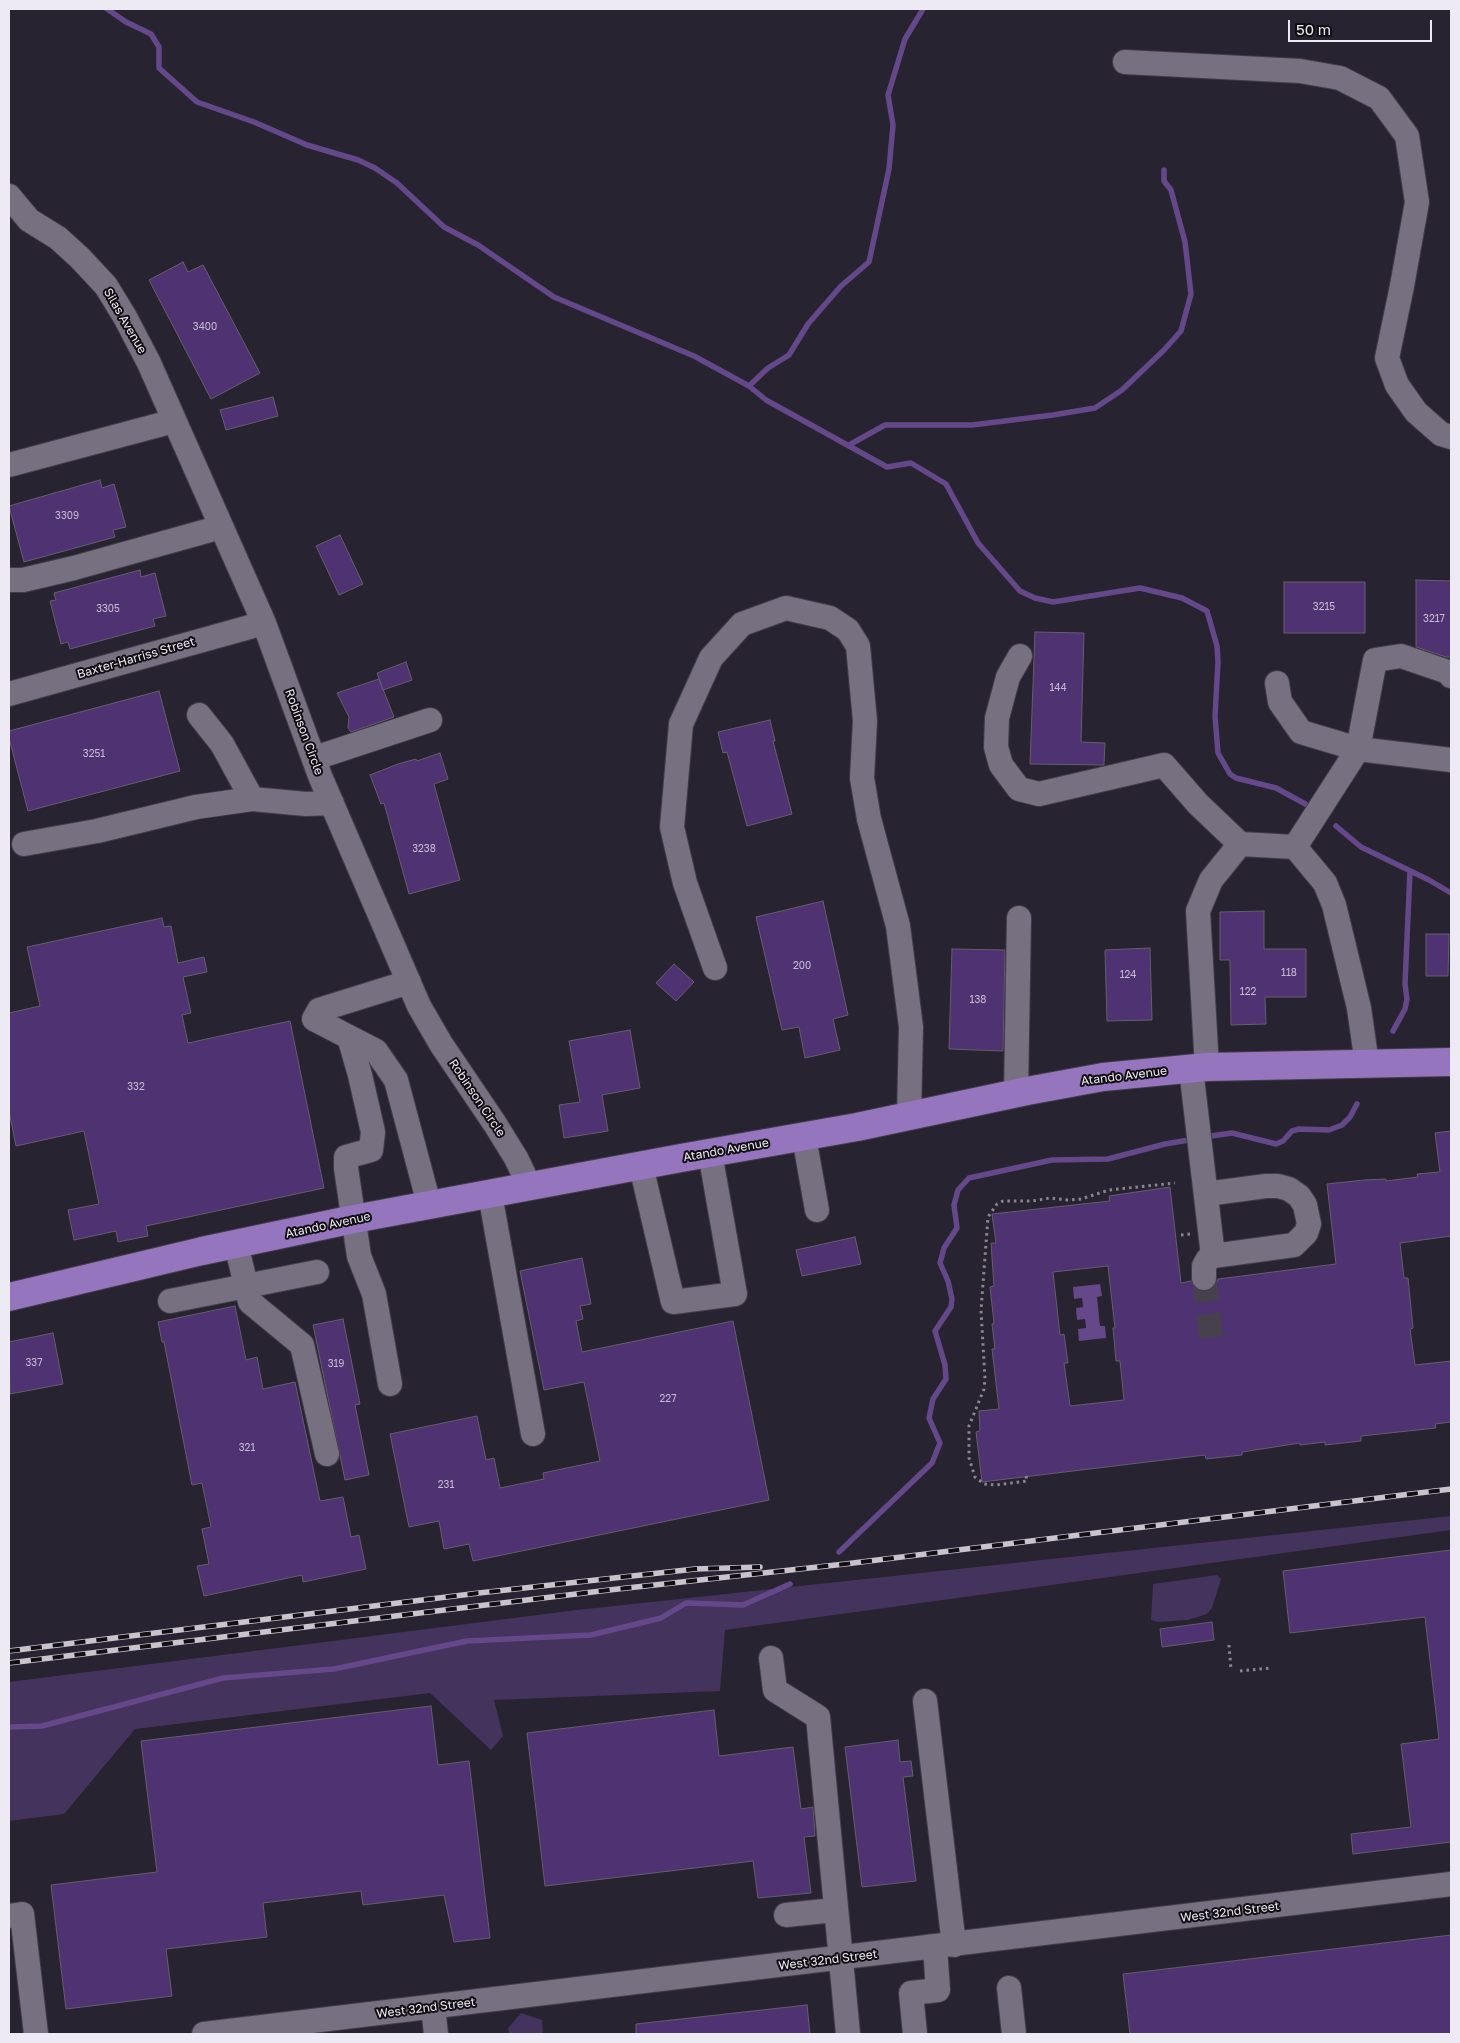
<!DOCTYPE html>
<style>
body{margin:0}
#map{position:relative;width:1460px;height:2043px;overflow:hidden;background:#282330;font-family:"Golos Text",sans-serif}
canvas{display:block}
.frame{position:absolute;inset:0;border:10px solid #eeeaf3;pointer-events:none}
.scale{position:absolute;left:1288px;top:20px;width:144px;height:22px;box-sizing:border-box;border:2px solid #eeeaf3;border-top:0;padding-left:6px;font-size:15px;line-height:18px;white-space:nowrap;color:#eeeaf3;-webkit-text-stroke:4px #100e13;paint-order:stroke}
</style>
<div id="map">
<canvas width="1460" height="2043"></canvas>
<div class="frame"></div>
<div class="scale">50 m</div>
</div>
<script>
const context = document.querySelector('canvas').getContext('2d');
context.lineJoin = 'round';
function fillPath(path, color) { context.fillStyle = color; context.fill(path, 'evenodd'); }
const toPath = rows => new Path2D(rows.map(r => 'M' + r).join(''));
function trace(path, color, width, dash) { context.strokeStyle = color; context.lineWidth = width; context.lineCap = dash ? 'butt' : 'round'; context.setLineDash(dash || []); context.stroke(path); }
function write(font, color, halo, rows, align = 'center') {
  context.font = font + ' "Golos Text",sans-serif'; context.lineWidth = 4; context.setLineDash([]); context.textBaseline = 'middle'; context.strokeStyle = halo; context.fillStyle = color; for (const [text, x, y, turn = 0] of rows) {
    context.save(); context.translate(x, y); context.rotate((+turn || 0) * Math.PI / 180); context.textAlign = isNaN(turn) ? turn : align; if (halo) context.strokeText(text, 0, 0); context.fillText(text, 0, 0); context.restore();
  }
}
fillPath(toPath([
 [1451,1516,1451,1530,725,1630,720,1691,494,1700,503,1736,491,1750,430,1693,135,1729,64,1814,9,1821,9,1682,577,1610],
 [1217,1575,1221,1579,1212,1608,1207,1614,1188,1620,1158,1622,1151,1620,1153,1584],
 [521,2013,542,2020,543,2034,509,2034,508,2028]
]), '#44335c');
fillPath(toPath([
 [1100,1284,1102,1296,1097,1297,1100,1326,1105,1326,1106,1338,1079,1341,1078,1329,1086,1328,1085,1319,1077,1320,1076,1308,1083,1307,1082,1298,1074,1299,1073,1287]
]), '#644889');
trace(toPath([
 [107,9,126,22,151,34,159,47,159,68,197,102,254,122,307,145,358,160,375,168,397,183,444,227,478,245,554,297,694,356,749,386,766,400,887,467,911,463,946,484,978,543,1020,591,1035,598,1053,602,1140,588,1182,598,1207,611,1217,646,1218,662,1215,716,1218,753,1230,774,1236,778,1276,788,1309,806],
 [749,386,768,368,789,355,808,324,841,286,869,262,889,169,893,125,888,95,905,39,923,9],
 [849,445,885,425,972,425,1053,415,1095,408,1122,390,1164,350,1181,331,1191,294,1185,242,1171,190,1164,181,1164,170],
 [1336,826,1361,847,1429,880,1451,893],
 [1393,1031,1405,1009,1407,999,1405,984,1410,871],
 [1204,1137,1232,1133,1276,1144,1283,1141,1292,1131,1299,1129,1329,1130,1342,1125,1350,1117,1357,1104],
 [839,1552,932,1463,940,1443,929,1418,933,1399,946,1379,945,1365,935,1331,951,1307,952,1299,948,1281,940,1263,944,1248,957,1228,954,1205,958,1190,969,1178,1052,1160,1108,1159,1165,1144,1195,1139],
 [9,1727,42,1726,223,1678,334,1669,467,1641,591,1635,661,1618,686,1603,743,1605,790,1584]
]), '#644889', 5.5);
const building = toPath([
 [183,262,188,272,203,265,260,373,211,399,149,280,183,262],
 [273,397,278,416,226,430,220,410,273,397],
 [100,480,102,488,114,484,126,527,113,530,115,537,24,562,9,506,100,480],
 [340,535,363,584,339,595,316,546,340,535],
 [140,570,141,577,155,573,166,616,153,619,155,626,70,649,68,642,61,644,50,601,56,600,54,593,140,570],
 [1416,580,1451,581,1451,657,1446,657,1416,647,1416,580],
 [1284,582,1365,582,1365,633,1284,633,1284,582],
 [1035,632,1084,633,1081,742,1105,743,1104,765,1030,764,1035,632],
 [406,662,412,680,383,690,377,673,406,662],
 [379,679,394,717,351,732,348,728,349,717,337,693,379,679],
 [159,691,180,771,28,811,9,738,9,731,159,691],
 [770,720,775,741,773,741,792,814,747,826,727,752,723,753,718,732,770,720],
 [440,753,448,779,434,784,460,880,409,894,384,803,381,804,370,775,398,764,416,759,417,761,440,753],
 [823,901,848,1015,833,1019,840,1050,805,1058,799,1027,782,1030,756,917,823,901],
 [1264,911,1264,949,1306,949,1306,997,1265,997,1266,1024,1231,1025,1230,960,1220,960,1220,912,1264,911],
 [162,918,164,927,171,926,178,963,204,957,207,972,183,977,191,1013,182,1015,188,1043,290,1021,324,1188,146,1226,148,1236,118,1242,116,1231,74,1240,68,1210,99,1204,84,1131,16,1146,9,1111,9,1013,40,1006,27,947,162,918],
 [1426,934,1449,934,1448,976,1426,976,1426,934],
 [1150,948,1152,1020,1107,1021,1105,950,1150,948],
 [952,949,1005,950,1003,1051,949,1049,952,949],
 [674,964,694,982,676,1001,656,983,674,964],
 [630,1030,640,1088,602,1095,608,1131,564,1138,559,1105,580,1102,569,1041,630,1030],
 [1451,1131,1451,1236,1400,1243,1404,1278,1408,1278,1413,1328,1410,1329,1415,1365,1451,1361,1451,1422,1435,1424,1436,1428,1361,1436,1361,1441,1325,1445,1325,1442,1300,1445,1300,1443,1242,1452,1242,1455,1206,1459,1205,1455,982,1482,976,1432,980,1431,979,1411,999,1409,992,1349,995,1349,992,1324,994,1323,990,1287,994,1286,991,1243,996,1243,992,1214,1110,1201,1109,1196,1170,1187,1181,1283,1191,1281,1197,1290,1204,1292,1211,1290,1216,1284,1218,1279,1336,1264,1327,1184,1364,1180,1386,1179,1386,1181,1418,1177,1417,1174,1440,1172,1435,1133,1451,1131],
 [1108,1266,1115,1328,1113,1328,1116,1361,1120,1361,1124,1400,1070,1406,1064,1363,1068,1363,1064,1334,1060,1335,1053,1272,1108,1266],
 [855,1237,861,1264,802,1276,796,1250,855,1237],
 [582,1258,591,1304,580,1306,583,1319,576,1321,582,1352,733,1321,769,1500,473,1561,469,1544,444,1549,439,1521,409,1527,390,1434,477,1416,486,1460,494,1458,500,1488,544,1479,543,1473,600,1461,584,1382,544,1390,520,1271,582,1258],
 [235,1306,246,1360,257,1357,263,1389,295,1382,320,1501,343,1497,351,1537,359,1535,366,1569,303,1582,302,1575,204,1596,197,1566,209,1564,202,1529,211,1527,202,1483,192,1485,164,1342,162,1342,158,1322,235,1306],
 [343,1319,360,1404,355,1405,369,1475,345,1480,313,1325,343,1319],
 [53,1333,63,1384,10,1394,9,1342,53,1333],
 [1451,1550,1451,1842,1353,1854,1351,1834,1411,1827,1401,1744,1439,1739,1425,1617,1290,1633,1283,1571,1451,1550],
 [1212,1622,1214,1640,1162,1647,1160,1629,1212,1622],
 [431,1706,438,1765,469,1761,490,1938,454,1942,444,1895,363,1905,361,1891,263,1903,267,1937,166,1949,172,1996,66,2009,51,1885,157,1872,141,1741,431,1706],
 [714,1710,719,1756,793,1747,801,1809,813,1807,815,1836,804,1837,811,1893,758,1898,753,1861,545,1886,527,1733,714,1710],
 [898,1740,900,1762,911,1761,913,1776,903,1777,916,1881,862,1887,845,1747,898,1740],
 [1451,1935,1451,2034,1130,2034,1123,1974,1451,1935],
 [807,2005,810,2034,636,2034,636,2024,807,2005]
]);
fillPath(building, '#4f3271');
trace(building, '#645e6e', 1);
trace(toPath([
 [1204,1278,1212,1343]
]), '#46414d', 24, [24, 12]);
const minor = toPath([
 [1125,62,1300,71,1340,78,1379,98,1407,136,1417,202,1402,286,1387,358,1397,385,1416,412,1441,434,1451,437],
 [9,196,29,220,58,238,80,258,106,286,125,317,149,363,264,623,320,776,419,1006,441,1044,495,1124,516,1158,530,1187],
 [9,465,174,421],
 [9,580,23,580,74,568,221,527],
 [1020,656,1008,677,997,718,996,747,1001,765,1019,789,1039,794,1164,765,1198,804,1240,844,1295,847],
 [1277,683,1280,702,1301,732,1358,749,1375,660,1401,656,1448,672,1451,676],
 [9,694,264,623],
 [199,715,222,744,252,799],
 [315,758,430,720],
 [24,844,97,831,196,807,252,799,306,804,332,803],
 [715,968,685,883,672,827,681,724,711,658,742,624,786,608,830,618,848,630,858,646,865,721,862,778,869,819,898,926,911,1027,909,1116],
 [409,982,319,1010,314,1019,376,1051,396,1080,429,1204],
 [349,1037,360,1075,373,1132,371,1150,346,1157,346,1168,359,1256,374,1294,390,1384],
 [1367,1064,1359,1008,1334,905,1325,883,1295,847,1358,749,1451,760],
 [1207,1067,1198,911,1211,880,1240,844],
 [1191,1069,1213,1256],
 [1016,1093,1019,918],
 [804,1137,817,1210],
 [641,1166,673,1302,735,1294,710,1153],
 [490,1194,533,1434],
 [236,1244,250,1302,302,1345,327,1454],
 [1204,1278,1204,1266,1208,1259,1213,1256,1294,1245,1306,1233,1309,1224,1305,1205,1299,1196,1289,1189,1278,1186,1266,1186,1206,1194],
 [170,1301,317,1272],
 [771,1658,775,1690,818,1717,848,2034],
 [925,1701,954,1945],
 [786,1915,835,1910],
 [9,1916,22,1914,36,2034],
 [1009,1988,1014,2034],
 [433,2007,436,2034],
 [204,2034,1451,1884],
 [915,2034,911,1993,938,1990,935,1947]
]);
const major = toPath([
 [9,1297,202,1251,354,1219,681,1158,857,1127,1027,1091,1103,1077,1207,1067,1451,1062]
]);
trace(minor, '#423d48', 26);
trace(major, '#423d48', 30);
trace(toPath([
 [1181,1235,1191,1234],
 [1026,1476,1027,1481,996,1485,984,1484,975,1477,969,1458,969,1426,984,1389,985,1379,981,1310,988,1217,997,1204,1003,1201,1032,1201,1050,1198,1068,1200,1081,1199,1109,1190,1175,1183],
 [1229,1645,1231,1670],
 [1240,1671,1270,1668]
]), '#8b8691', 3, [2.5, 4]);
trace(minor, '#767080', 24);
trace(major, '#9575be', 28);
const rail = toPath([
 [9,1651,479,1593,695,1569,760,1567],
 [9,1663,609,1590,845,1564,1451,1489]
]);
trace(rail, '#c8c3cd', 5.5);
trace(rail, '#100e13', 4, [11]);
write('10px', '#c6bcd2', null, [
 ["3400",205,327],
 ["3309",67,516],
 ["3215",1324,607],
 ["3305",108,609],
 ["3217",1434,619],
 ["144",1058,688],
 ["3251",94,754],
 ["3238",424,849],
 ["200",802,966],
 ["118",1289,973],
 ["124",1128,975],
 ["122",1248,992],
 ["138",978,1000],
 ["332",136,1087],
 ["337",34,1363],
 ["319",336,1364],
 ["227",668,1399],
 ["321",247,1448],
 ["231",446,1485]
]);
write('12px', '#eeeaf3', '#100e13', [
 ["Silas Avenue",125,321,60],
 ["Baxter-Harriss Street",136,658,-16],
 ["Robinson Circle",304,732,70],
 ["Atando Avenue",1124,1076,-7],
 ["Robinson Circle",477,1098,56],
 ["Atando Avenue",726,1150,-10],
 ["Atando Avenue",328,1225,-12],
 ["West 32nd Street",1230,1912,-7],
 ["West 32nd Street",828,1960,-7],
 ["West 32nd Street",426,2008,-7]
]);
</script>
